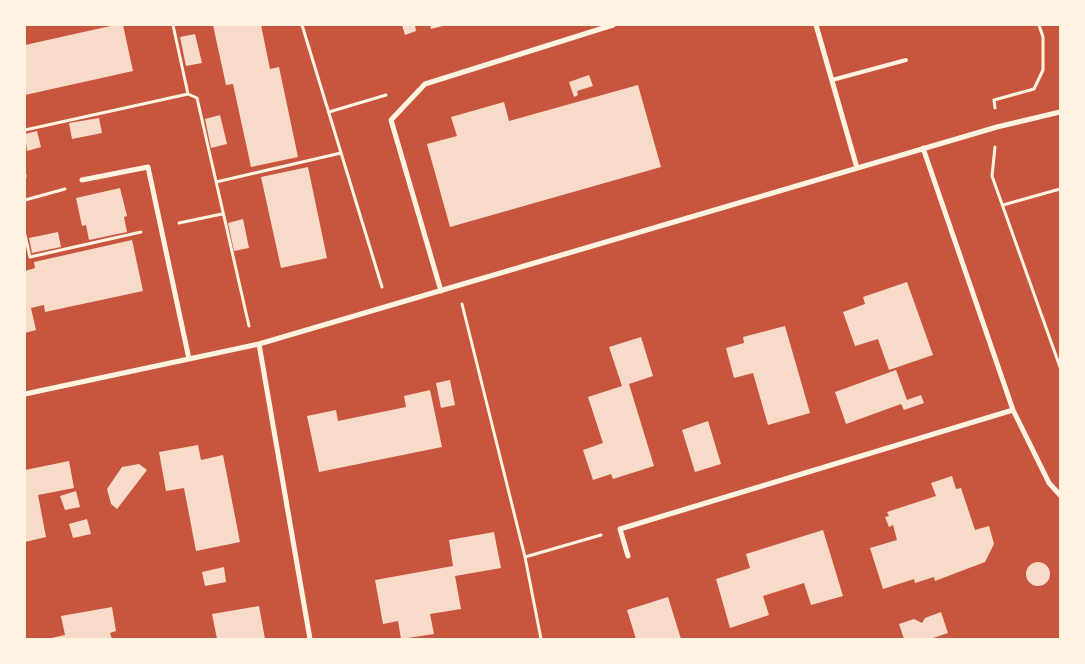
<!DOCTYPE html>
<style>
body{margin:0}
#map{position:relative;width:1085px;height:664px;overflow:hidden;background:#c8553d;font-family:Merriweather,serif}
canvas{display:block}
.frame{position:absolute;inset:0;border:26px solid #fff3e0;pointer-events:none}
</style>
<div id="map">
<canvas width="1085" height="664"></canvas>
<div class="frame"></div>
</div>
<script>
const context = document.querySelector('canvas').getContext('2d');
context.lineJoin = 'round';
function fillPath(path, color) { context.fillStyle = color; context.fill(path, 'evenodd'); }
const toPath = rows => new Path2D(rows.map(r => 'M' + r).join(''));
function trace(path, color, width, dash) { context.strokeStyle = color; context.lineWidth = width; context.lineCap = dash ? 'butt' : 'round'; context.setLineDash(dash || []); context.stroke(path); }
fillPath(toPath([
 [115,25,123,25,133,71,25,95,25,45],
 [213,25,261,25,270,69,279,67,298,157,251,167,233,84,226,85],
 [402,25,415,25,416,31,405,35],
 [430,25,443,25,443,26,431,29],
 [195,34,202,63,186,66,180,37],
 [589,75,593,86,577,91,578,95,574,97,569,82],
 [638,85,661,167,450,227,427,144,457,136,451,117,504,102,509,121],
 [220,115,227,144,211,148,205,119],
 [99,118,102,133,72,139,69,123],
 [37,131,41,147,27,151,25,134],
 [308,167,327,258,281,268,261,177],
 [120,188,127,216,124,217,127,232,89,240,86,225,82,226,76,198],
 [243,219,249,248,234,251,228,223],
 [58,232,61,247,32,253,29,238],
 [132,240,143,291,45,312,44,305,31,308,36,330,25,333,25,271,35,268,34,262],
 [907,282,933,355,889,370,878,339,855,346,843,312,865,304,863,297],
 [785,326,810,413,768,425,753,373,734,378,726,348,744,343,743,337],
 [641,337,653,376,629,384,654,466,613,479,611,474,593,480,583,450,603,443,588,397,622,386,609,347],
 [896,370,907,400,921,395,924,403,904,410,901,404,846,424,835,392],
 [450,380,455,405,441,408,436,383],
 [430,390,442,447,319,472,307,416,336,410,338,421,406,407,404,396],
 [708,421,721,464,695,472,682,430],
 [198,445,201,460,223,455,240,542,196,551,184,488,166,491,159,452],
 [69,461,74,488,38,495,46,537,25,542,25,470],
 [139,464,147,470,117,509,111,504,107,489,122,467],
 [952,476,956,489,961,488,975,530,989,526,994,544,985,562,935,581,934,577,915,583,914,579,883,589,870,548,897,540,893,525,889,527,885,517,889,516,887,512,936,496,931,483],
 [76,491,80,507,65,510,60,496],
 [87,519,91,534,73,538,69,524],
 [823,530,843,596,811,605,804,583,763,596,769,615,730,628,716,579,750,568,746,554],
 [494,532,501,568,455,576,461,609,430,614,434,634,401,639,398,621,383,624,375,580,453,566,449,540],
 '1026 574a12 12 0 1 1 24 0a12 12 0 1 1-24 0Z',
 [224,567,226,582,205,586,202,572],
 [668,597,681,639,636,639,627,610],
 [259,606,265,639,217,639,212,614],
 [112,607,116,631,110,633,112,639,47,639,65,635,61,616],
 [941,612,948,633,930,639,904,639,899,624,914,619,922,623,925,618]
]), '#f7dbc8');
trace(toPath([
 [173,25,188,94,197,98,249,326],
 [302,25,382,287],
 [995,108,994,100,1034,89,1043,70,1043,37,1039,25],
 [329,112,386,95],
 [25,130,188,94],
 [995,147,992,176,1060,367],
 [25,175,25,177],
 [216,182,341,153],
 [25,200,65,189],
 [1003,205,1060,189],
 [179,223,222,214],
 [25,235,30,257,141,232],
 [462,304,525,557,541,639],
 [525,557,601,535]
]), '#fff3e0', 3);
trace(toPath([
 [832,80,906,60]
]), '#fff3e0', 4);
trace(toPath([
 [816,25,857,168],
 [923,148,1013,410,1049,483,1060,495],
 [82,180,148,167,189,359],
 [441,291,391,120,425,84,613,25],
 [259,344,310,639],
 [25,394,259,344,997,127,1060,112],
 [628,556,620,529,1013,410]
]), '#fff3e0', 5);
</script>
